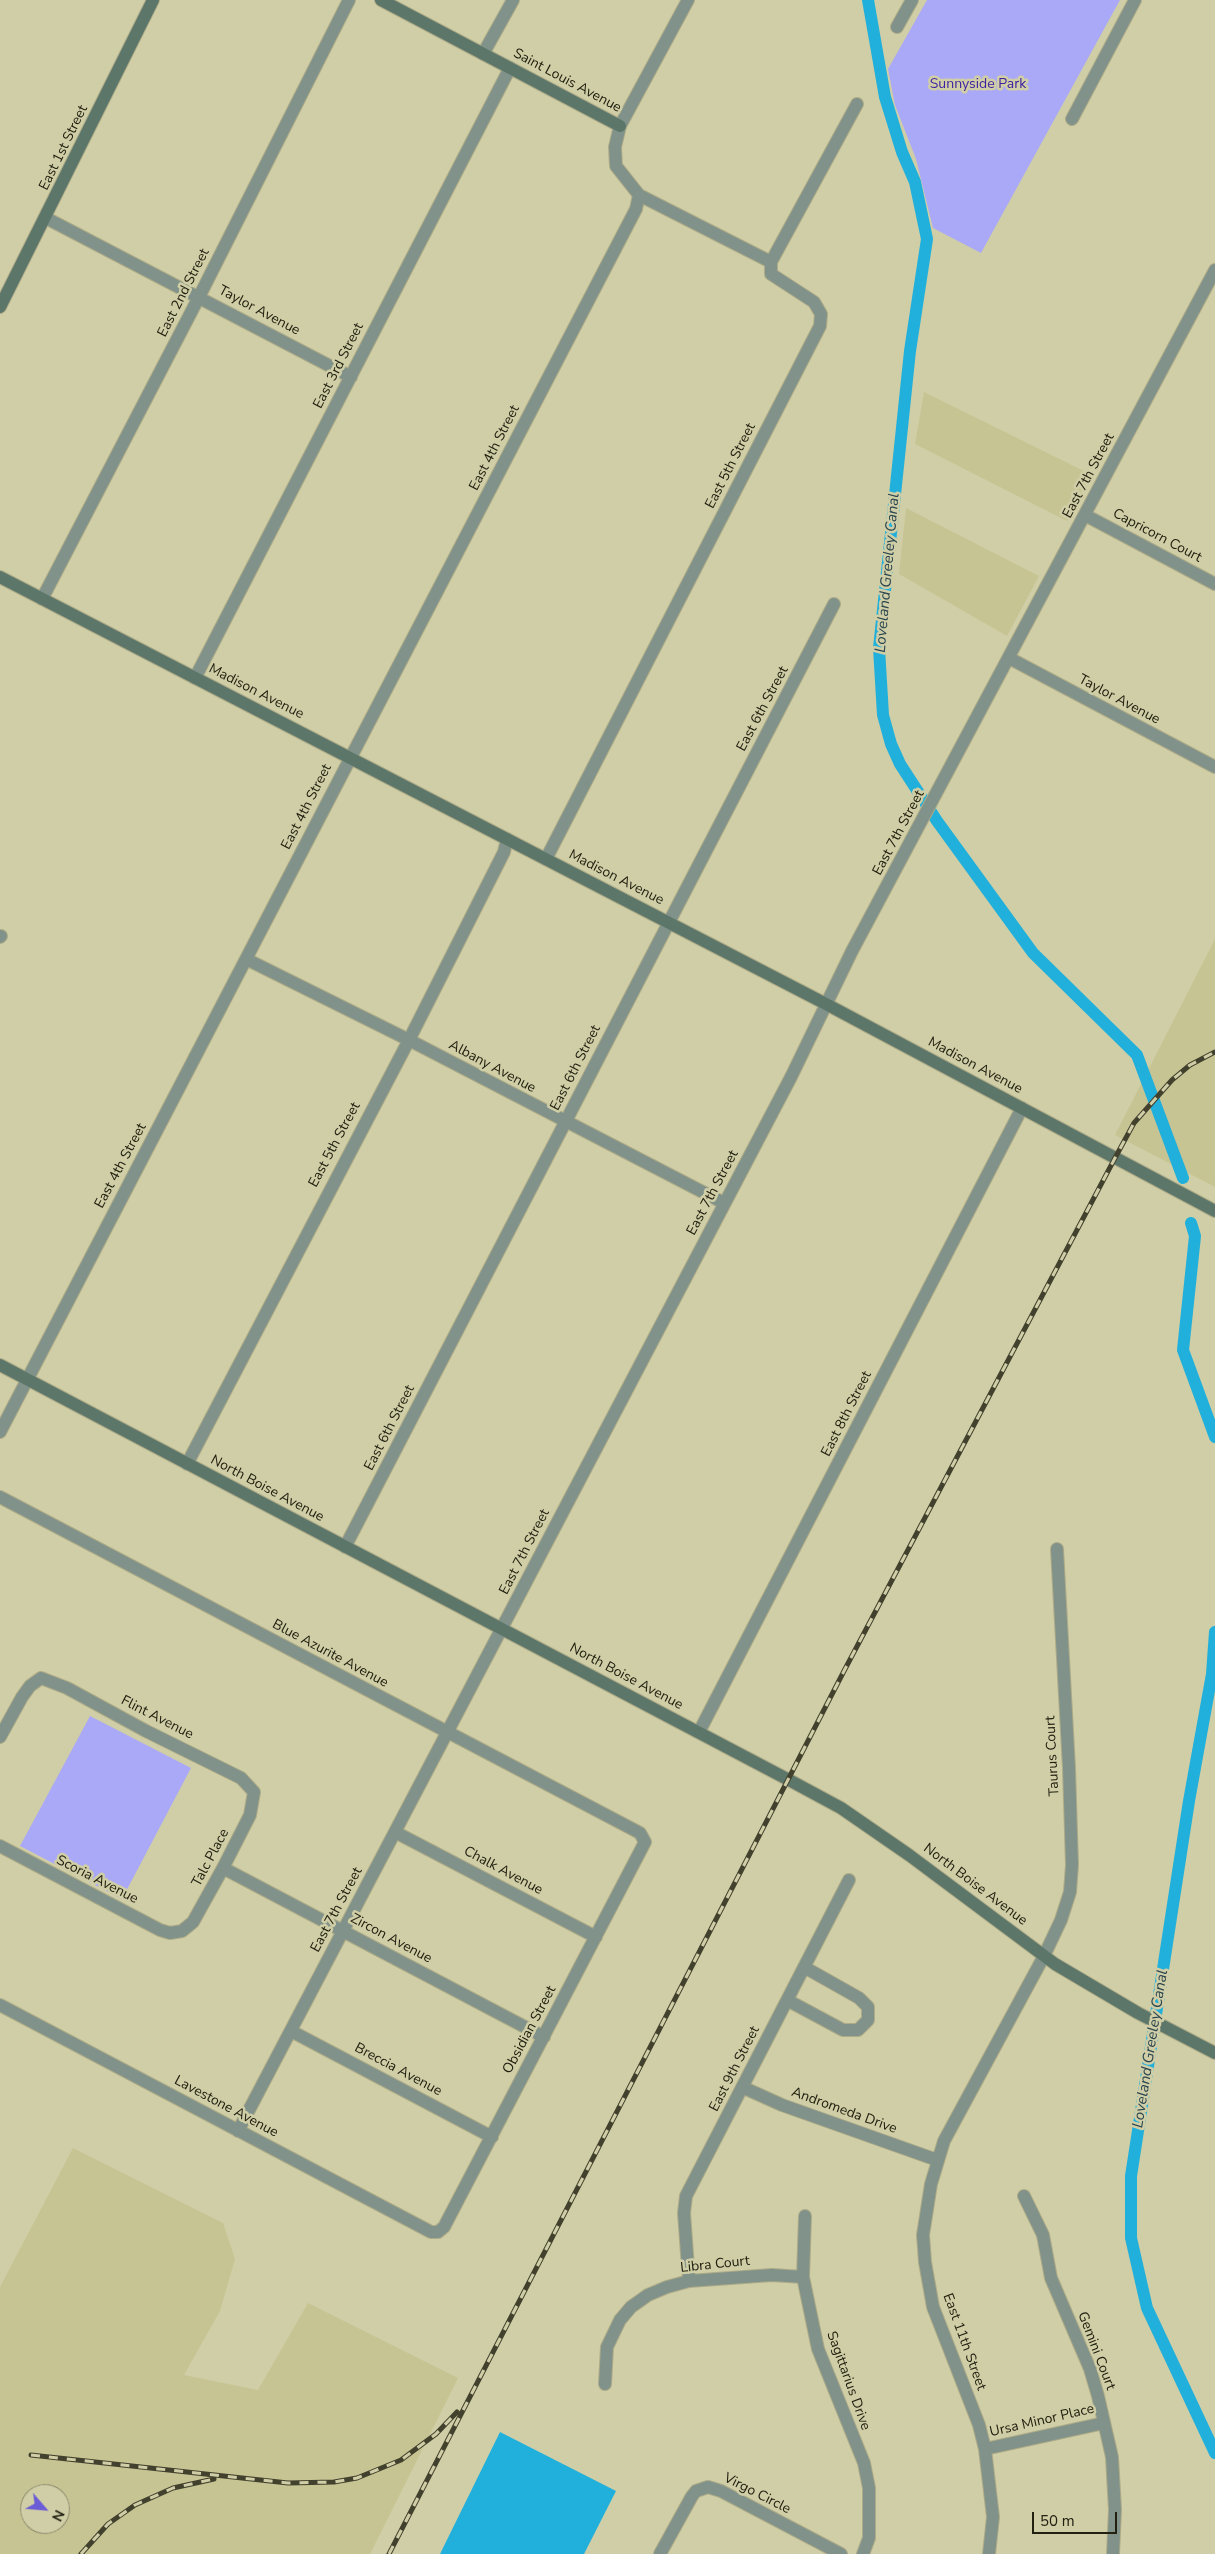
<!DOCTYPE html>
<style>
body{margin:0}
#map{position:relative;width:1215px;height:2554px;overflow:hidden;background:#d0cea6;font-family:"Nunito Sans",sans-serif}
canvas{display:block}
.north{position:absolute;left:20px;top:2484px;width:50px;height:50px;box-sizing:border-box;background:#d0cea6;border:1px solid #8a886a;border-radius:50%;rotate:117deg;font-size:14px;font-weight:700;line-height:20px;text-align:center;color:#212011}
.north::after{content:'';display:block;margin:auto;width:18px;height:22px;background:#6b5dd6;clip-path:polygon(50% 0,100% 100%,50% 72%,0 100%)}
.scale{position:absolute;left:1032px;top:2512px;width:85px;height:22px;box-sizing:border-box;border:2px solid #212011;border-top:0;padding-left:6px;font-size:15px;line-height:18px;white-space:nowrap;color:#212011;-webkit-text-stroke:4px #d0cea6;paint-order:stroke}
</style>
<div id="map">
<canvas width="1215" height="2554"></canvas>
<div class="north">N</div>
<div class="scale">50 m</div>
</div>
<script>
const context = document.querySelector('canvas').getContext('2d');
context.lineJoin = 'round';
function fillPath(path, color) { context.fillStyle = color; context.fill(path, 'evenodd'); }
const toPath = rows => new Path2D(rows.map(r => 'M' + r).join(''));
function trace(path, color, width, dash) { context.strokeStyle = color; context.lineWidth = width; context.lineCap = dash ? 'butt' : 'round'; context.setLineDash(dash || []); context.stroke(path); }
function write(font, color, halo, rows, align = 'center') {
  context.font = font + ' "Nunito Sans",sans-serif'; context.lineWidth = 5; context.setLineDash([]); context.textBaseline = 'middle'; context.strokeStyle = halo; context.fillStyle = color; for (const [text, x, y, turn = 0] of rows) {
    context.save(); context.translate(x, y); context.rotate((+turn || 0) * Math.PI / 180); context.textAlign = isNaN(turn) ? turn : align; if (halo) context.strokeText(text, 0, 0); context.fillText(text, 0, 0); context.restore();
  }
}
fillPath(toPath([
 [924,392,1090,474,1067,521,915,444],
 [906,508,1039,576,1007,636,899,574],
 [1215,939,1215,1187,1115,1135],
 [73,2148,223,2223,235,2259,220,2311,184,2375,258,2390,308,2303,458,2378,370,2554,0,2554,0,2287],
 [30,2494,60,2494,60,2524,30,2524]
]), '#c7c494');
fillPath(toPath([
 [927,0,1120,0,981,253,933,228,916,159,895,105,888,69],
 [90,1716,191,1768,122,1899,20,1846]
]), '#aaa9f7');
fillPath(toPath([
 [500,2432,616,2491,584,2554,440,2554]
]), '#21b0db');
trace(toPath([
 [868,0,885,97,902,152,915,182,927,239,910,351,879,648,883,715,891,744,900,764,937,821,1033,953,1137,1055,1183,1178],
 [1191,1223,1195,1236,1183,1350,1215,1437],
 [1215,1632,1212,1674,1189,1801,1131,2176,1131,2238,1147,2308,1215,2453]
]), '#21b0db', 12);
const street = toPath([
 [688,0,620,126,615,147,616,166,639,195,771,262],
 [897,27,912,0],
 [483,54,513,0],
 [1072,119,1135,0],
 [46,218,351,377],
 [1085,515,1215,584],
 [42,599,199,297,349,0],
 [1009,658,1215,767],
 [195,678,510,68],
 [546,859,820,326,821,314,814,302,771,274,771,262,857,104],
 [0,937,1,936],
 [246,959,409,1040,724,1203],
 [0,1432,636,209,639,195],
 [187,1464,409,1040,504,852,507,839],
 [0,1497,640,1833,645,1842,444,2227,438,2232,431,2232,0,2005],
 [345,1547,834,604],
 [699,1732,1022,1108],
 [0,1737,22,1697,30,1686,41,1678,67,1688,146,1731,241,1778,254,1792,250,1815,223,1868,193,1922,182,1931,170,1933,160,1930,0,1846],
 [395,1832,596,1937],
 [223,1868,544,2037],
 [787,2000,843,2030,858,2030,868,2020,868,2007,859,1998,804,1967],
 [291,2031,492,2137],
 [742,2087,782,2105,937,2160],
 [238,2131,791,1077,852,951,1215,270],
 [1024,2196,1043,2235,1051,2278,1090,2369,1098,2396,1112,2457,1115,2510,1113,2554],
 [805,2216,803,2277,818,2349,864,2463,869,2488,869,2538,863,2554],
 [689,2281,684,2213,686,2196,849,1880],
 [605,2384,607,2347,620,2320,631,2307,648,2295,667,2287,689,2281,772,2275,803,2277],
 [985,2449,1104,2423],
 [660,2554,692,2496,696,2491,708,2487,721,2491,841,2554],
 [989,2554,993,2517,985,2449,979,2425,933,2307,925,2262,923,2235,931,2184,944,2141,1044,1956,1061,1920,1070,1892,1072,1865,1069,1768,1057,1549]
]);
const secondary = toPath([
 [381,0,620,126],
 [0,307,153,0],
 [0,577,826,1004,1215,1211],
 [0,1365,789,1780,841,1808,909,1855,1055,1964,1138,2013,1215,2053]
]);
trace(street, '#adab88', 14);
trace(secondary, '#adab88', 14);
trace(street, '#809289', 12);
trace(secondary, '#5c766a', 12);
const rail = toPath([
 [31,2455,288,2483,334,2482,357,2478,401,2460,436,2434,457,2412],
 [81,2554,108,2524,135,2505,173,2488,214,2479],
 [389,2554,844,1671,1115,1158,1134,1123,1172,1080,1190,1065,1215,1052]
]);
trace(rail, '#42412d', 5);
trace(rail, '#d0cea6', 3, [9]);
write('14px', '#212011', '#d0cea6', [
 ["Saint Louis Avenue",567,81,28],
 ["East 1st Street",64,148,-64],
 ["East 2nd Street",184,293,-63],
 ["Taylor Avenue",259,311,28],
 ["East 3rd Street",339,366,-63],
 ["East 4th Street",495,448,-63],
 ["East 5th Street",731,466,-63],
 ["East 7th Street",1089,476,-62],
 ["Capricorn Court",1157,536,28],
 ["Madison Avenue",256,692,27],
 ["Taylor Avenue",1119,700,28],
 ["East 6th Street",763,709,-62],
 ["East 4th Street",307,807,-63],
 ["East 7th Street",899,833,-62],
 ["Madison Avenue",616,878,27],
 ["Madison Avenue",975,1066,28],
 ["Albany Avenue",492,1067,28],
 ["East 6th Street",576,1068,-63],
 ["East 5th Street",335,1145,-62],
 ["East 4th Street",121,1166,-62],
 ["East 7th Street",713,1193,-62],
 ["East 8th Street",847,1414,-63],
 ["East 6th Street",390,1428,-63],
 ["North Boise Avenue",267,1489,28],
 ["East 7th Street",525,1552,-63],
 ["Blue Azurite Avenue",330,1654,28],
 ["North Boise Avenue",626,1677,28],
 ["Flint Avenue",157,1718,27],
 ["Taurus Court",1053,1756,-93],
 ["Talc Place",211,1858,-62],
 ["Chalk Avenue",503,1871,28],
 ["Scoria Avenue",97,1880,27],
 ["North Boise Avenue",975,1885,37],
 ["East 7th Street",337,1910,-62],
 ["Zircon Avenue",391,1939,28],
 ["Obsidian Street",530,2030,-62],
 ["East 9th Street",735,2069,-63],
 ["Breccia Avenue",398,2070,28],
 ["Lavestone Avenue",226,2107,28],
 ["Andromeda Drive",844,2111,20],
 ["Libra Court",715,2265,-6],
 ["East 11th Street",964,2342,70],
 ["Gemini Court",1096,2351,69],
 ["Sagittarius Drive",848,2381,70],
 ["Ursa Minor Place",1042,2421,-13],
 ["Virgo Circle",757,2494,27]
]);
write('14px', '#4021a1', '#d0cea6', [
 ["Sunnyside Park",978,85]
]);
write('italic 15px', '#28444e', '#d0cea6', [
 ["Loveland Greeley Canal",888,573,-85],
 ["Loveland Greeley Canal",1151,2049,-81]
]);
</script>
